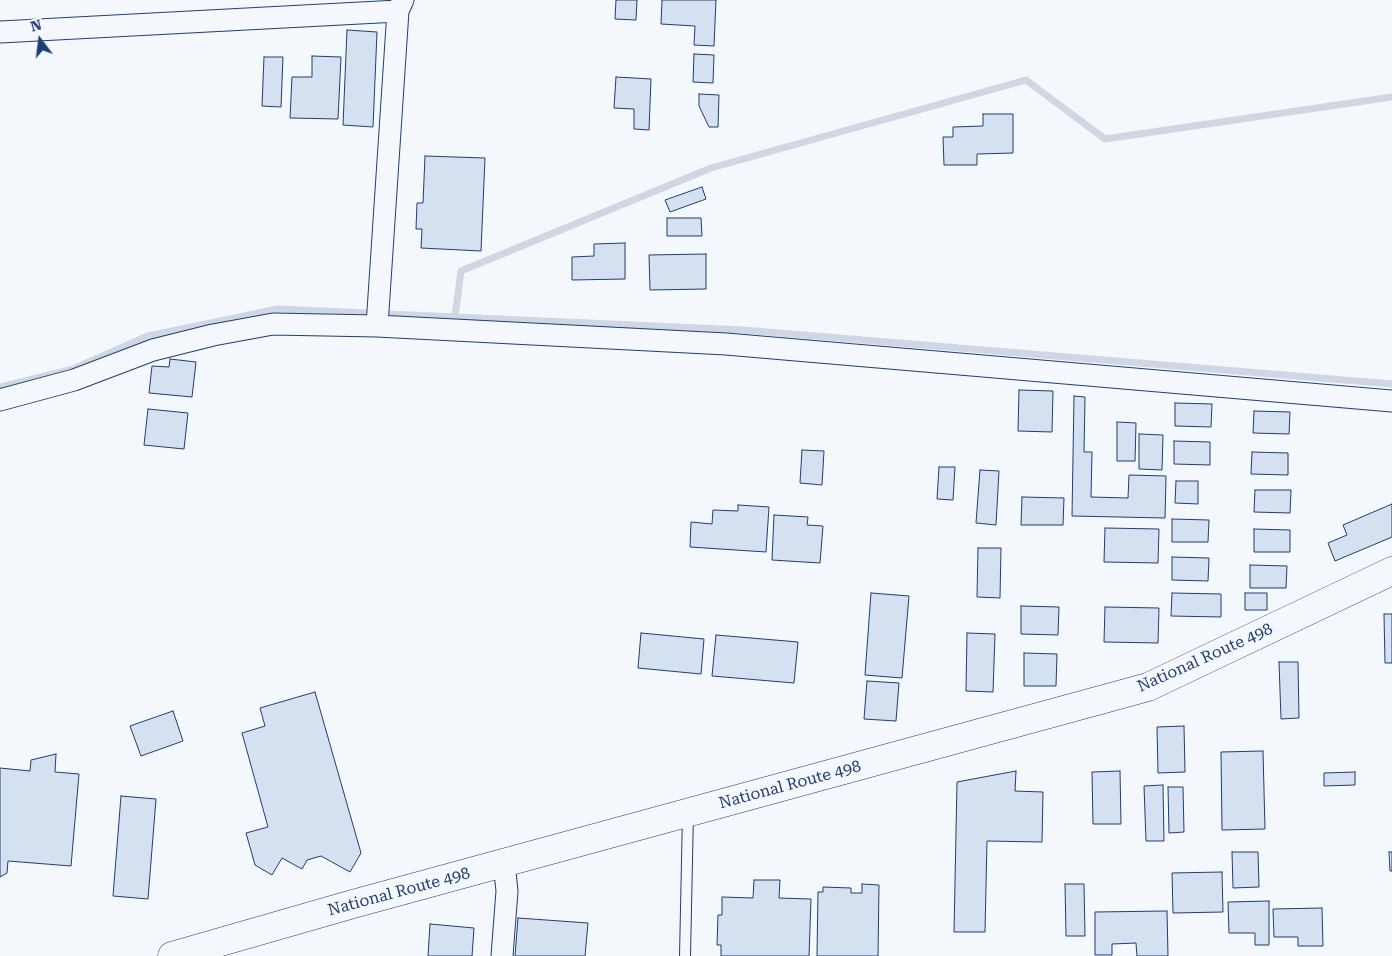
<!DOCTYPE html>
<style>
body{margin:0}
#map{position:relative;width:1392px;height:956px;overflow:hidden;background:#f4f7fb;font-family:"Roboto Serif",serif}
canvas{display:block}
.north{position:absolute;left:15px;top:15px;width:50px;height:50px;-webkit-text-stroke:4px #f4f7fb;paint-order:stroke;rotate:345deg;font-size:14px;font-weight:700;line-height:20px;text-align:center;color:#1d3f73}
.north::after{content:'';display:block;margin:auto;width:18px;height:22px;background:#1d3f73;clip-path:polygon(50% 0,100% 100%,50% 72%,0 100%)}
</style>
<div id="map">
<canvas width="1392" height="956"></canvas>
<div class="north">N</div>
</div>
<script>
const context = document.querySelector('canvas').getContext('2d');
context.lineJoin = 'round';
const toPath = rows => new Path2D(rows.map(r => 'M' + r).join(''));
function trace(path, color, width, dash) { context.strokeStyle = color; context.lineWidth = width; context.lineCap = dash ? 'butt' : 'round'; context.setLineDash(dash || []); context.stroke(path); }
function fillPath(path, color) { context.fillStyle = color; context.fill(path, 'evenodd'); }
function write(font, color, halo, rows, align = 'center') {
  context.font = font + ' "Roboto Serif",serif'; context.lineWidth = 4; context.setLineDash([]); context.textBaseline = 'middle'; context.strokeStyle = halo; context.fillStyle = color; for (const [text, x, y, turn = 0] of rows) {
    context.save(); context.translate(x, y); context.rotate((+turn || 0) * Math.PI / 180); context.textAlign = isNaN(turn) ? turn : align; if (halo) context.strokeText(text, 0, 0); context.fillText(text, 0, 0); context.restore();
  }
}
trace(toPath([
 [455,317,461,271,711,168,1026,80,1105,139,1392,97],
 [0,387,73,369,148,336,278,309,743,330,1392,384]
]), '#cfd7e4', 7);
const building = toPath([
 [616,0,637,0,636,20,615,19,616,0],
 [662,0,716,0,714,46,694,45,695,26,661,24,662,0],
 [347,30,377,32,373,127,343,125,347,30],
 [694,54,714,55,713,83,693,82,694,54],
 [312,56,341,57,338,119,290,118,292,77,312,77,312,56],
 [264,57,283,57,281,107,262,106,264,57],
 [616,77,651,79,649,130,634,129,634,109,614,108,616,77],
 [699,94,719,95,718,127,709,127,699,106,699,94],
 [983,114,1013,114,1013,153,977,154,977,165,944,165,943,137,953,137,953,127,983,126,983,114],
 [425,156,485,158,481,251,421,248,422,229,416,229,417,203,423,203,425,156],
 [702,187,706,199,670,212,665,200,702,187],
 [667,218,701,218,702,236,667,236,667,218],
 [625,243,625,279,572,280,572,257,594,256,594,244,625,243],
 [706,254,706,289,650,290,649,255,706,254],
 [170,359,196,362,192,397,149,393,152,366,169,367,170,359],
 [1019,390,1053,391,1052,432,1018,431,1019,390],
 [1074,396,1085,397,1084,452,1092,452,1091,497,1128,498,1129,475,1166,476,1165,518,1072,516,1074,396],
 [1175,403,1212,404,1211,427,1175,426,1175,403],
 [148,409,188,413,184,449,144,445,148,409],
 [1254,411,1290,412,1289,434,1253,433,1254,411],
 [1117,422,1136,423,1135,461,1117,461,1117,422],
 [1139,434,1163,435,1162,470,1139,469,1139,434],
 [1174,441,1210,442,1210,465,1174,464,1174,441],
 [802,450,824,451,822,485,800,483,802,450],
 [1252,452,1288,453,1288,475,1251,474,1252,452],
 [939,467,955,467,953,500,937,499,939,467],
 [980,470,999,471,996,525,976,523,980,470],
 [1176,481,1198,481,1198,504,1175,503,1176,481],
 [1255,490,1291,490,1290,513,1254,512,1255,490],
 [1022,497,1064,498,1063,525,1021,525,1022,497],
 [1392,504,1392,537,1335,561,1328,543,1347,535,1343,525,1392,504],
 [738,505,769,507,766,552,690,547,691,522,712,524,713,510,738,511,738,505],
 [774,515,808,517,807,525,823,526,820,563,772,560,774,515],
 [1172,519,1209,520,1208,542,1172,542,1172,519],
 [1105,528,1159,529,1158,563,1104,562,1105,528],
 [1254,529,1290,530,1290,552,1254,552,1254,529],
 [978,548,1001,548,1000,598,977,597,978,548],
 [1172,557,1209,558,1208,581,1172,580,1172,557],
 [1250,565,1287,566,1286,588,1250,588,1250,565],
 [871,593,909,596,902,678,865,675,871,593],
 [1172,593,1221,594,1221,617,1171,616,1172,593],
 [1245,593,1267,593,1267,610,1245,610,1245,593],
 [1021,606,1059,607,1058,635,1021,634,1021,606],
 [1105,607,1159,608,1158,643,1104,642,1105,607],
 [1384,614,1392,614,1392,663,1385,663,1384,614],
 [641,633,704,639,701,674,638,668,641,633],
 [967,633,995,634,993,692,966,691,967,633],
 [716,635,798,642,794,683,712,676,716,635],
 [1024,653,1057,654,1056,686,1024,686,1024,653],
 [1279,662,1298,662,1299,718,1281,719,1279,662],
 [867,681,899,683,896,721,864,719,867,681],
 [315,692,361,853,350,872,321,856,307,860,302,869,282,858,272,875,255,865,246,833,268,827,242,733,265,726,260,708,315,692],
 [173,711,183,741,141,756,130,726,173,711],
 [1184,726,1185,772,1158,773,1157,727,1184,726],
 [1263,751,1265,829,1222,830,1221,752,1263,751],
 [56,754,55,772,79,774,71,866,8,861,7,873,0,877,0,768,30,771,31,760,56,754],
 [1016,771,1015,791,1043,792,1042,842,987,841,985,932,954,932,957,782,1016,771],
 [1120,771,1121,824,1093,824,1092,772,1120,771],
 [1355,772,1355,785,1324,786,1324,773,1355,772],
 [1163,785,1164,841,1146,841,1144,786,1163,785],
 [1168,787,1183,787,1184,832,1169,833,1168,787],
 [121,796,156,799,148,899,113,896,121,796],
 [1232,852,1258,852,1259,887,1233,888,1232,852],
 [1389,852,1392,852,1392,871,1390,871,1389,852],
 [1222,872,1223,912,1173,913,1172,873,1222,872],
 [754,880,780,880,779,898,811,899,809,956,721,956,721,945,717,945,718,915,722,915,722,897,753,898,754,880],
 [862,884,879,885,878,956,817,956,818,892,823,892,823,887,851,888,851,893,862,893,862,884],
 [1065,884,1084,884,1085,936,1066,936,1065,884],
 [1269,901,1269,945,1255,945,1255,933,1229,933,1228,902,1269,901],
 [1322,908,1323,946,1298,946,1298,937,1274,937,1273,909,1322,908],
 [1167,911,1168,956,1137,956,1136,943,1112,944,1112,955,1095,955,1095,912,1167,911],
 [518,918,588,923,585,956,515,956,518,918],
 [430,924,474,928,472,956,428,956,430,924]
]);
fillPath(building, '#d5e0f0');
trace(building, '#1d3f73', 1);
const service = toPath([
 [685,956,688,813]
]);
const minor = toPath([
 [0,32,398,11],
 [377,326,398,11,403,0],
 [0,400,74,380,153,350,213,335,273,324,377,326,726,344,1392,401],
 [502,956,507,891,504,863]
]);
const trunk = toPath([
 [172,956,353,904,1148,687,1392,571]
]);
trace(service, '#1d3f73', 12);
trace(minor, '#1d3f73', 23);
trace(trunk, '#1d3f73', 29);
trace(service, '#f4f7fb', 10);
trace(minor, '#f4f7fb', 21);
trace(trunk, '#f4f7fb', 28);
write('16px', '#1d3f73', '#f4f7fb', [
 ["National Route 498",1205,658,-24],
 ["National Route 498",790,785,-15],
 ["National Route 498",399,892,-15]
]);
</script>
